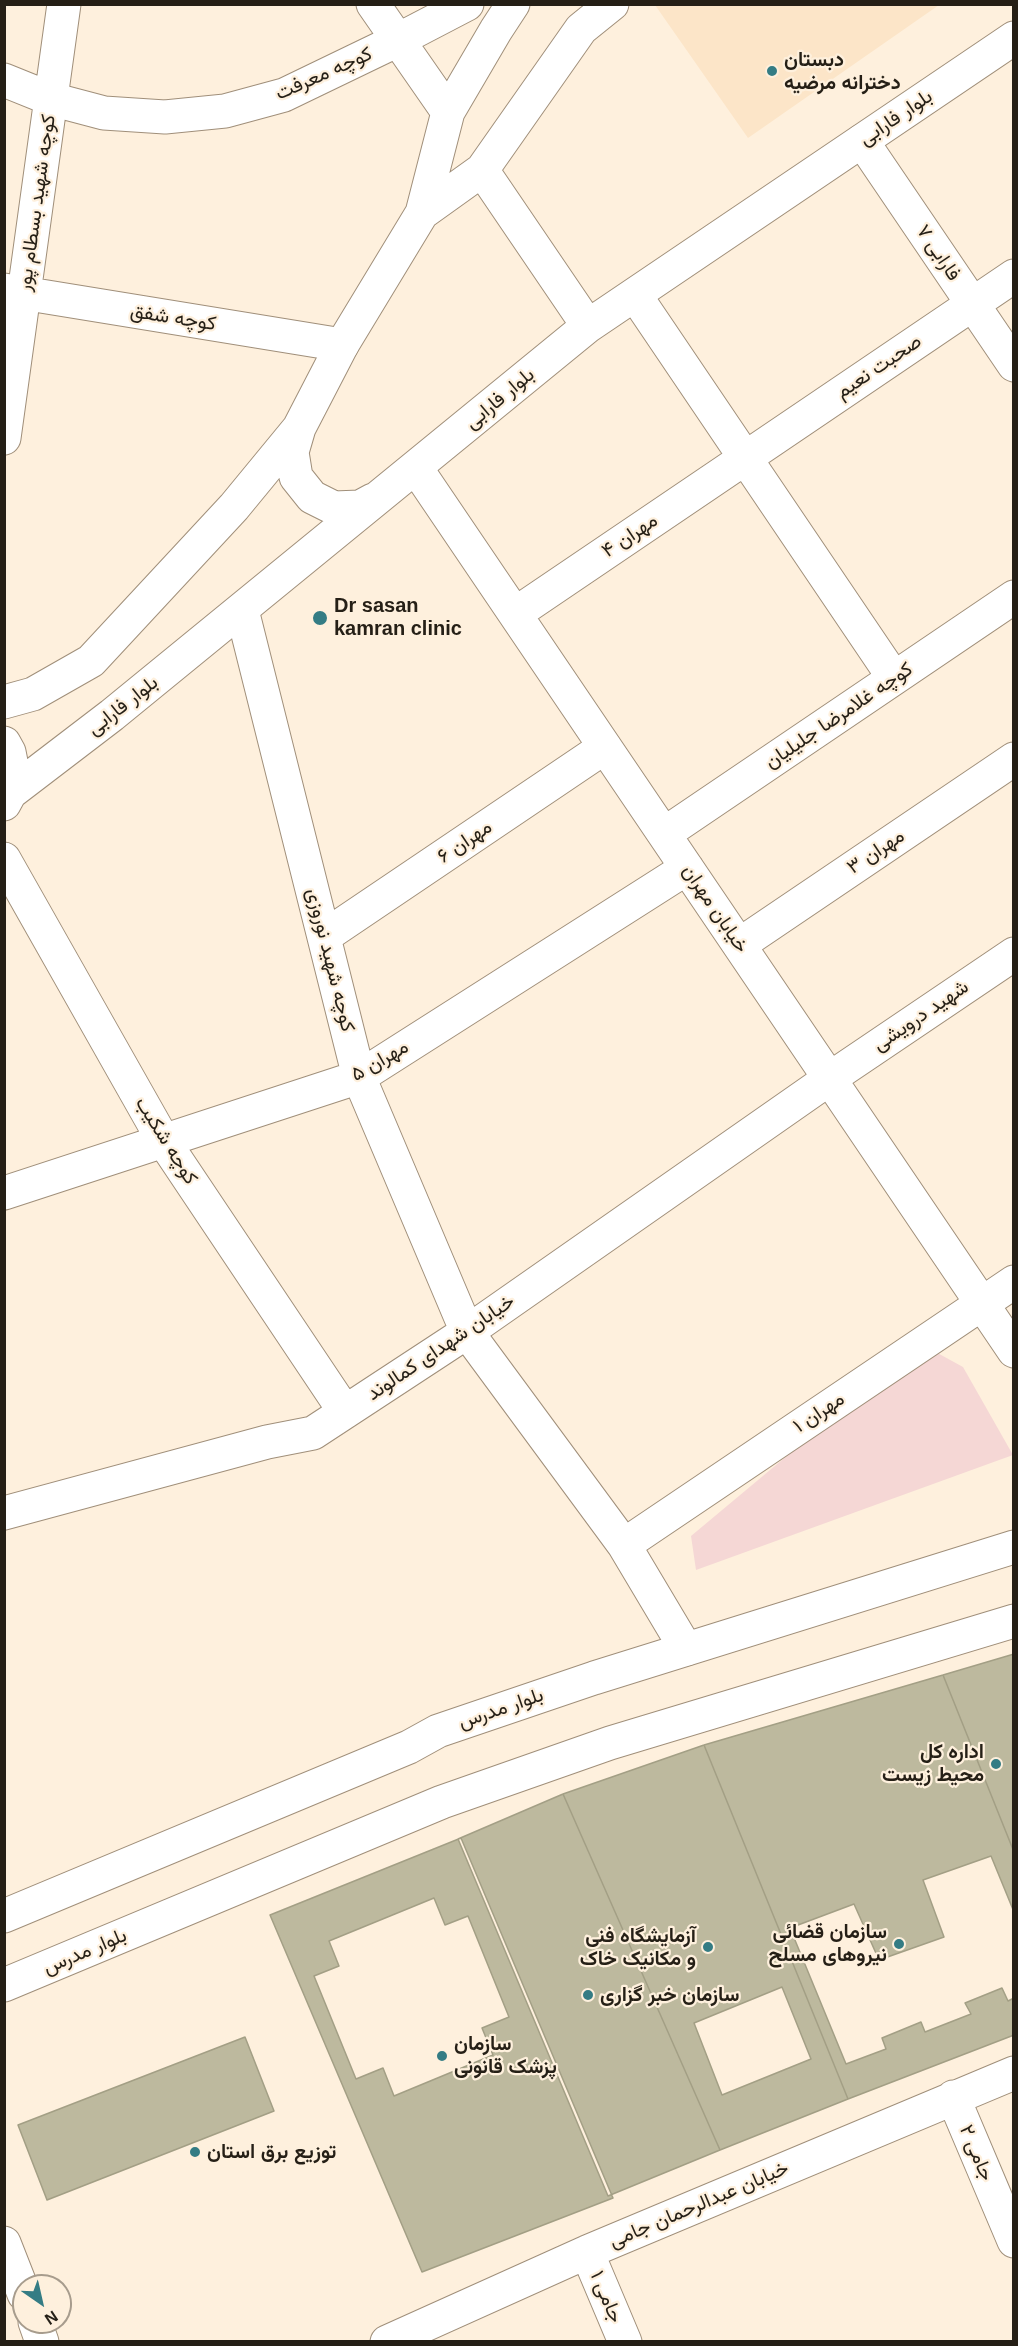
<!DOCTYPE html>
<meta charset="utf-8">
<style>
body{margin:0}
#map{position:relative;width:1018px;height:2346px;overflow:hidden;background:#fef0dd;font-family:Arial,sans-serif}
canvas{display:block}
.frame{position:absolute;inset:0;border:6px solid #251f16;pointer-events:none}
.north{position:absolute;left:12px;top:2274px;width:60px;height:60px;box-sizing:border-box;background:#fef0dd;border:2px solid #a79c8d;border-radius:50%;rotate:146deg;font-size:16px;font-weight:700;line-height:24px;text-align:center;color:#251f16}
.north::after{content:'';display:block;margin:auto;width:21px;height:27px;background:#347c84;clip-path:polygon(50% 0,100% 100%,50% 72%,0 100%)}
</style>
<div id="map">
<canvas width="1018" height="2346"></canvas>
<div class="frame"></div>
<div class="north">N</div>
</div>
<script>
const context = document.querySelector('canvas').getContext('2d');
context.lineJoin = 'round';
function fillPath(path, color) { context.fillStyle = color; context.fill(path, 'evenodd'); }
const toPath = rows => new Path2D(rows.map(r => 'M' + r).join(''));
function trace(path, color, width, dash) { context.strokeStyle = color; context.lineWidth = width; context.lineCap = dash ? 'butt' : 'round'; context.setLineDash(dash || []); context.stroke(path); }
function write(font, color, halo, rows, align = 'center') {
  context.font = font + ' Arial,Vazirmatn,sans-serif'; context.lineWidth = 4.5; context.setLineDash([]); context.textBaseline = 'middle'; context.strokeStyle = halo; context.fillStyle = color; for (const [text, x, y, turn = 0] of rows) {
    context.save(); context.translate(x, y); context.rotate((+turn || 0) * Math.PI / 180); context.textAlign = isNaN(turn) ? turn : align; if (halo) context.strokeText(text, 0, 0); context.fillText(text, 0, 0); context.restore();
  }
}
fillPath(toPath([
 [655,5,939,5,748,138]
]), '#fce5c8');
fillPath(toPath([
 [921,1344,963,1367,1013,1455,696,1570,691,1536]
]), '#f5d7d5');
const building = toPath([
 [1014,1654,1014,1852,943,1675,1014,1654],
 [943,1675,1014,1852,1014,2035,848,2099,704,1745,943,1675],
 [704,1745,848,2099,720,2150,563,1794,704,1745],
 [563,1794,720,2150,608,2196,458,1839,563,1794],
 [461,1838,613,2198,422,2272,270,1915,461,1838],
 [991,1856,1014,1912,1014,1998,1008,2001,1002,1988,965,2003,971,2014,925,2032,921,2022,882,2038,886,2049,846,2064,790,1928,854,1904,879,1960,944,1937,923,1880,991,1856],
 [434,1898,445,1925,468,1916,509,2017,482,2028,493,2055,394,2096,383,2068,356,2079,314,1976,339,1966,329,1941,434,1898],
 [782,1987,811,2059,722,2095,694,2023,782,1987],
 [245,2037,274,2111,47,2200,18,2125,245,2037]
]);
fillPath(building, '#bdb99e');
trace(building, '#a39f85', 1.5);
const street = toPath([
 [4,80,51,99,104,113,165,117,225,111,284,95,398,40,373,4],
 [862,141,1014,365],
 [4,290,342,345],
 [635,295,894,678],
 [4,438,64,4],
 [416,468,1014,1351],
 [242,610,359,1077,467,1332,624,1545,686,1649],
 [515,614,1014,276],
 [664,834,1014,597],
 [4,859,163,1140,345,1412],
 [325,936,605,747],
 [739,945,1014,759],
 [4,1193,359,1077,687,868],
 [4,1513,267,1442,313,1433,467,1332,829,1079,1014,954],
 [624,1545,1014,1282],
 [953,2097,1014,2241],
 [587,2252,625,2342],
 [387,2342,587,2252,1014,2073]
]);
const secondary = toPath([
 [448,112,398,40,467,4],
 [482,170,588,326],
 [422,213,482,170,581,29,612,4],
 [299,428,292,452,296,477,312,497,334,508,360,507,373,500],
 [4,702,33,694,91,661,234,507,299,428,342,345,422,213,448,112,496,30,513,4],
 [4,743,9,752,13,772,10,793,4,804],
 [10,793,112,715,588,326,1014,38],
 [4,1916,409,1747,438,1731,594,1678,1014,1547],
 [4,1985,442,1802,610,1743,1014,1621],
 [4,2243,24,2294],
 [35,2322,42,2342]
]);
trace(street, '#a08f7a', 35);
trace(secondary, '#a08f7a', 35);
trace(street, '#fff', 33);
trace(secondary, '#fff', 33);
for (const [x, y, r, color] of [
 [772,71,6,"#347c84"],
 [320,618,8,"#347c84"],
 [996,1764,6,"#347c84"],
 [899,1944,6,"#347c84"],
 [708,1947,6,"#347c84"],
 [588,1995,6,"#347c84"],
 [442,2056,6,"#347c84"],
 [195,2152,6,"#347c84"]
]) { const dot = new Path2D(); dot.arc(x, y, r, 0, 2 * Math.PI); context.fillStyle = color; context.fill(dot); trace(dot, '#fef0dd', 2); }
write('bold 20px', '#251f16', '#fef0dd', [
 ["دبستان",784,60],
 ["دخترانه مرضیه",784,83],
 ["Dr sasan",334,606],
 ["kamran clinic",334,629],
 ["اداره کل",984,1752,"right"],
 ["محیط زیست",984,1775,"right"],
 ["سازمان قضائی",887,1932,"right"],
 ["نیروهای مسلح",887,1955,"right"],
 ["آزمایشگاه فنی",696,1936,"right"],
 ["و مکانیک خاک",696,1959,"right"],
 ["سازمان خبر گزاری",600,1995],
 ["سازمان",454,2044],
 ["پزشک قانونی",454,2067],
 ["توزیع برق استان",207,2152]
], 'left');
write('20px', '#251f16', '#fef0dd', [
 ["کوچه معرفت",324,74,-24],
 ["بلوار فارابی",896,118,-34],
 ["کوچه شهید بسطام پور",37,203,-82],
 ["فارابی ۷",938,253,56],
 ["کوچه شفق",173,318,9],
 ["صحبت نعیم",879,367,-34],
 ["بلوار فارابی",500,399,-40],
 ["مهران ۴",630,536,-34],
 ["بلوار فارابی",123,706,-38],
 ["کوچه غلامرضا جلیلیان",839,716,-34],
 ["مهران ۶",465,842,-34],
 ["مهران ۳",876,852,-34],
 ["خیابان مهران",715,909,56],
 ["کوچه شهید نوروزی",330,960,76],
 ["شهید درویشی",921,1016,-34],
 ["مهران ۵",380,1061,-30],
 ["کوچه شکیب",166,1141,58],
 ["خیابان شهدای کمالوند",441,1348,-34],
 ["مهران ۱",819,1413,-34],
 ["بلوار مدرس",501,1709,-19],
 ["بلوار مدرس",85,1952,-23],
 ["جامی ۲",976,2153,67],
 ["خیابان عبدالرحمان جامی",699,2205,-23],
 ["جامی ۱",606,2297,67]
]);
</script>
